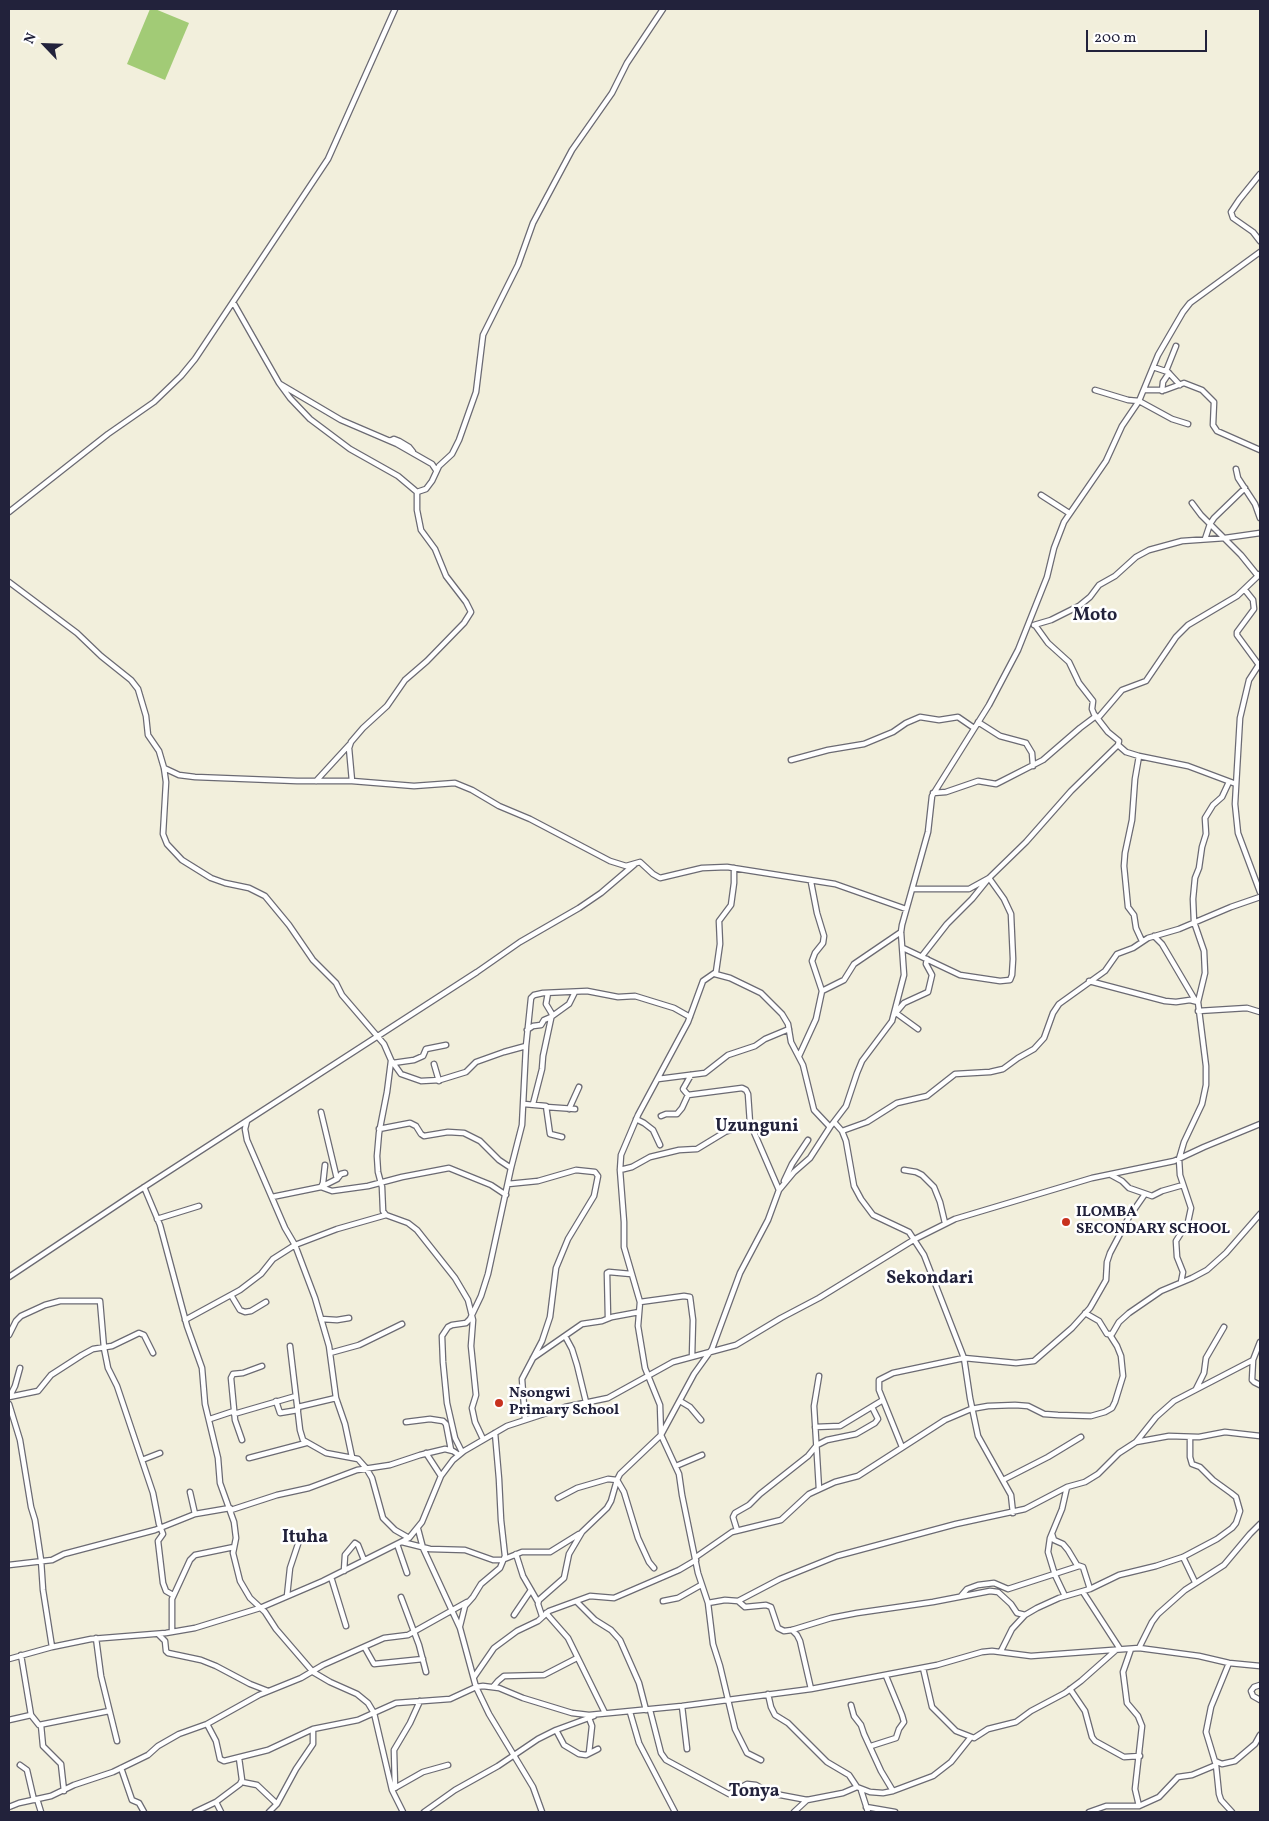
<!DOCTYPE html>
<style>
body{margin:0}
#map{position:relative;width:1269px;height:1821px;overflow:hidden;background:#f2efdc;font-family:Vollkorn,serif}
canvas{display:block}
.frame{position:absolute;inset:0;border:10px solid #22223b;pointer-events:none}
.north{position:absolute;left:20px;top:20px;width:50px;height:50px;-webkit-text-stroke:4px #fff;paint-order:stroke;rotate:294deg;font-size:14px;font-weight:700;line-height:20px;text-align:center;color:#22223b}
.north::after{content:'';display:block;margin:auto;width:18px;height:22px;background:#22223b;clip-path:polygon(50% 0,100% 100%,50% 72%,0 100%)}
.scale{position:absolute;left:1086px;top:30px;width:121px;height:22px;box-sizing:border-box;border:2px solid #22223b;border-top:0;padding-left:6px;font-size:15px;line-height:18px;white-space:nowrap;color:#22223b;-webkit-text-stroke:4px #fff;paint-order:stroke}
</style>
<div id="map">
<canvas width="1269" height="1821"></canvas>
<div class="frame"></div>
<div class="north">N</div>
<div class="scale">200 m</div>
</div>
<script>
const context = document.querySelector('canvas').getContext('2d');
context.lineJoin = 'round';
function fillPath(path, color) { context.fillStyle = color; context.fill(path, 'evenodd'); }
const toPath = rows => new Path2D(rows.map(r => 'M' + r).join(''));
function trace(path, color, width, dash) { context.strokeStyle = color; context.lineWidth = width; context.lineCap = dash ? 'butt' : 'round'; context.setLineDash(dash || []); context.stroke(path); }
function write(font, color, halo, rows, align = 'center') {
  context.font = font + ' Vollkorn,serif'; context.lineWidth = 5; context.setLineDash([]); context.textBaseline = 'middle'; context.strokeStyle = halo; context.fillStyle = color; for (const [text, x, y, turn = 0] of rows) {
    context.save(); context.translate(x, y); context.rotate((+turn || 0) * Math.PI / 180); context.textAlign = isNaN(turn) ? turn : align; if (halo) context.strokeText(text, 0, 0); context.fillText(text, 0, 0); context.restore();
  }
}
fillPath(toPath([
 [150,9,155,9,189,23,165,80,127,64]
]), '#a2cb76');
const minor = toPath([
 [1260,174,1239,200,1231,212,1233,218,1253,232,1260,241],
 [233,302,279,383,290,398,310,419,350,449,398,476,417,492,426,489,432,481,439,466,452,454,459,440,476,392,483,335,518,265,533,223,572,150,612,93,627,63,663,9],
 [1153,367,1168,372,1180,385],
 [1166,371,1176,346],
 [280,384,341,420,397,444,432,464,436,470],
 [1095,390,1128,400,1139,401,1172,419,1188,424],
 [1144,390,1165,390,1184,383,1202,390,1214,402,1213,425,1217,431,1260,450],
 [1162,391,1163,382,1169,373],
 [390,441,394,439,399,441,409,447,413,452],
 [1236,469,1238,478,1255,504,1260,518],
 [1041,495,1069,513],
 [1192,503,1201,515,1241,555,1258,576],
 [9,512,108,434,154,402,181,376,195,359,328,159,395,9],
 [1205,539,1210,524,1214,518,1245,488],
 [9,582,77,633,101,656,131,680,138,689,146,716,148,735,159,751,164,768,166,782,163,834,167,844,182,860,211,878,225,883,249,888,265,896,289,925,313,960,336,983,342,995,384,1044,391,1060,401,1074,421,1081,440,1080,466,1072,476,1062,504,1052,526,1046],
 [1245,590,1253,600,1254,609,1237,632,1237,635,1259,665],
 [1034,625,1051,620,1079,606,1090,597,1099,585,1115,576,1136,557,1149,550,1182,541,1225,538,1260,533],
 [1035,625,1048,643,1069,662,1079,683,1093,701,1092,709,1094,714,1108,732,1119,741,1118,745,1126,752,1139,756,1188,766,1236,784],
 [1260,663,1249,680,1240,718,1235,804,1238,833,1260,892],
 [1098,718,1122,690,1146,681,1176,637,1188,625,1237,596,1260,574],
 [978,722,1000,736,1026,743,1032,753,1033,766],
 [1139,756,1135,779,1132,820,1125,853,1124,866,1128,907,1134,915,1136,928,1142,941],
 [791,760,828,750,864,744,893,732,906,723,920,717,939,720,958,717,974,728],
 [164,768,179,775,195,777,297,781,352,781,414,786,455,783,472,790,499,806,530,819,610,861,626,866,640,862,653,874,660,878,702,868,727,867,835,884,906,909],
 [316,781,349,745],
 [352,781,349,748,351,742,363,728,387,706,405,680,427,661,464,623,471,612,466,602,446,576,435,549,421,530,417,510,417,492],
 [933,793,946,792,978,781,996,784,1002,781,1043,760,1080,728,1096,716],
 [734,868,734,883,731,905,719,921,720,944,716,972,703,981,688,1022,638,1115,621,1155,620,1170,624,1222,624,1247,640,1302,638,1326,645,1368,660,1405,661,1435,679,1474,682,1495,698,1573,708,1603,713,1644,720,1666,735,1729,747,1753,761,1760],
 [811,882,817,913,824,936,823,943,815,953,812,961,822,991],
 [912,889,969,889,989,878,1026,842,1071,791,1118,745],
 [1154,936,1162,944,1195,1000],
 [903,948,960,975,1000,981,1010,980,1012,975,1013,959,1011,914,1004,899,989,878,972,899,947,924,922,956],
 [715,974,730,978,761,993,782,1014,788,1024,791,1042,803,1065,814,1110,830,1127],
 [1089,981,1165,1001,1176,1002,1190,1000,1198,1002],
 [1198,1011,1247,1008,1260,1012],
 [896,1013,918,1029],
 [894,1015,904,1003,928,992,932,975,926,964,927,959],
 [527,1030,533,1026,541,1025,544,1020,551,1017,569,1004,575,992],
 [799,1056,816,1019,822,991,844,980,854,964,901,932],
 [391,1061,387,1092,379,1133,377,1156,378,1172,382,1187,383,1211,386,1215,408,1223,417,1230,455,1278,468,1300,473,1320,471,1346,476,1395,472,1408,475,1422,483,1439],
 [393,1063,414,1060,423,1056,426,1049,446,1045],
 [434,1064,439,1081],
 [691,1075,683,1089,688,1095,742,1088,746,1090,748,1094,750,1123,779,1190],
 [658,1079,705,1073,728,1055,755,1046,765,1039,789,1029],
 [524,1104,546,1106,550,1134,562,1137],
 [533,1104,542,1069,543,1056,552,1014,546,1004,548,993],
 [546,1107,575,1109],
 [569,1109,579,1087],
 [321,1112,337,1179],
 [661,1116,666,1114,677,1114,682,1108,688,1095],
 [636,1119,644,1123,653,1130,660,1145],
 [247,1121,245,1129,247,1140,285,1228,295,1245,315,1298,329,1346,336,1398,345,1424,352,1457],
 [834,1122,842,1131,846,1141,854,1186,861,1199,873,1215,909,1232,924,1255,964,1358,970,1398,978,1436,1011,1495,1013,1513],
 [379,1129,410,1123,416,1126,421,1134,424,1136,448,1132,464,1133,480,1141,499,1160,511,1168],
 [842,1131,867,1122,897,1103,927,1096,955,1074,990,1072,1003,1069,1018,1058,1034,1049,1044,1038,1053,1013,1059,1004,1105,971,1117,954,1133,948,1148,938,1179,929,1231,907,1260,897],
 [620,1170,632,1167,650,1157,679,1150,697,1149,725,1132,750,1123],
 [904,1170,916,1172,922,1175,934,1187,940,1202,945,1223],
 [1111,1175,1122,1181,1129,1188,1152,1196,1162,1191,1183,1185],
 [784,1181,792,1164,808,1140],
 [508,1184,538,1181,576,1170,595,1172,598,1176,594,1196,568,1239,556,1268,550,1317,542,1341,522,1379,525,1419],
 [323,1186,337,1179,341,1174,345,1173],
 [144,1187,160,1225,187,1326,202,1368,205,1404,218,1458,220,1483,234,1522,236,1538,233,1553,240,1581,250,1598,265,1612,276,1629,313,1672,330,1682,357,1694,368,1703,374,1713,392,1790,403,1812],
 [321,1187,332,1191,368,1186,402,1177,449,1168,491,1185,506,1195],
 [272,1197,321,1187,323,1183,325,1165],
 [157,1219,199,1206],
 [9,1277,132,1195,477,972,520,942,579,908,601,893,635,864],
 [1181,1282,1183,1272,1177,1257,1176,1241,1188,1222,1191,1208,1180,1175,1179,1159,1184,1142,1202,1104,1206,1085,1206,1066,1198,1002,1205,973,1204,951,1194,922,1193,899,1195,878,1199,868,1202,847,1206,834,1205,818,1213,805,1222,797,1229,782],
 [231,1295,240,1310,245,1312,251,1311,266,1302],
 [640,1302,684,1296,690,1297,693,1320,692,1357],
 [1085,1313,1099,1321,1107,1334,1112,1334,1119,1322,1129,1313,1161,1291,1192,1278,1207,1270,1226,1253,1260,1214],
 [608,1318,607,1273,609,1272,631,1274],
 [321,1319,337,1320,349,1318],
 [185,1320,240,1290,261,1274,273,1259,295,1245,337,1229,386,1215],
 [9,1335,16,1321,21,1316,45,1305,60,1301,100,1301,104,1348,108,1368,117,1386,153,1493,159,1524,163,1534,158,1541,163,1583,166,1591,173,1595],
 [565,1336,572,1349,577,1365,586,1402],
 [290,1346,300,1430,303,1440,326,1453,358,1459,366,1468,372,1478,383,1518,395,1530,409,1538],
 [330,1353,359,1345,402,1324],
 [533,1358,582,1324,602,1321,612,1317,639,1312],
 [1253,1360,1252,1380,1254,1382,1260,1385],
 [819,1376,814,1406,819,1489],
 [1196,1389,1204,1373,1206,1358,1224,1327],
 [10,1396,15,1386,20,1368],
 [9,1397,38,1391,51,1375,82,1355,93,1349,112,1346,139,1333,144,1335,153,1353],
 [276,1401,280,1413,298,1410],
 [680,1401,690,1407,701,1420],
 [9,1404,20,1440,31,1507,35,1520,41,1560,43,1590,52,1647],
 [298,1407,336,1398],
 [234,1414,296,1396],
 [210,1419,234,1411],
 [406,1422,430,1419,443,1421,446,1424,451,1450],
 [815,1427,840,1426,883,1400],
 [242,1440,235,1420,231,1378,233,1374,243,1373,262,1366],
 [1136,1442,1169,1436,1199,1437,1225,1432,1260,1436],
 [902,1447,879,1390,879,1380,893,1373,964,1358,1016,1363,1034,1361,1072,1328,1090,1308,1106,1280,1107,1262,1110,1253,1129,1217,1145,1194],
 [462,1452,455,1438,447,1403,443,1362,442,1336,448,1327,452,1325,466,1323,470,1319,481,1296,488,1274,511,1168,522,1125,526,1046,531,998,534,995,543,993,587,991,618,997,635,996,674,1008,690,1017],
 [426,1453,441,1476],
 [249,1458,306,1443],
 [142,1460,160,1453],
 [676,1466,702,1455],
 [1003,1480,1048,1457,1081,1437],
 [190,1492,195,1514],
 [558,1498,577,1488,608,1479,617,1480,624,1492,638,1538,649,1562,654,1568],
 [231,1510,277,1495,309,1488,357,1470,390,1465,420,1455,445,1449,453,1451,459,1455],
 [418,1529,423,1548,460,1628,476,1687,489,1714,533,1787,542,1812],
 [737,1530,733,1517,735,1513,749,1505,760,1494,808,1456,817,1445,827,1440,856,1434,875,1423,878,1419,872,1407],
 [1052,1534,1054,1540,1063,1544,1068,1550,1077,1565,1083,1567,1090,1589],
 [402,1542,430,1549,465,1550,493,1560,502,1560,522,1552,550,1552,579,1534],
 [397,1544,407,1573],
 [516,1554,523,1576,538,1602],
 [696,1557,732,1532,781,1520,809,1494,835,1482,858,1476,945,1420,971,1409,988,1406,1015,1405,1028,1406,1044,1414,1058,1415,1091,1416,1105,1412,1112,1408,1115,1402,1123,1376,1121,1356,1117,1346,1110,1335],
 [1183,1557,1195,1582],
 [9,1565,52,1560,64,1554,155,1530,195,1514,230,1508],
 [344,1571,345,1555,355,1543,358,1545,364,1560],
 [331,1577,346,1626],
 [1083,1592,1120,1649],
 [287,1596,290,1568,300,1538],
 [961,1596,967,1589,978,1585,994,1583,1008,1589,1079,1566],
 [1065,1596,1055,1575,1048,1552,1050,1538,1062,1509,1067,1487],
 [401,1597,419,1645,426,1672],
 [663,1601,678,1598,701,1585],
 [738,1601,745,1607,766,1605,771,1607,778,1628,784,1631,792,1630,831,1618,857,1613,933,1602,990,1591,998,1592,1011,1604,1017,1613,1025,1615],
 [577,1602,595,1620,611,1630,620,1640,639,1683,646,1710],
 [708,1603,725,1600,738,1601,780,1579,837,1556,956,1524,1025,1509,1067,1487,1085,1482,1098,1474,1119,1453,1136,1442,1156,1417,1174,1401,1253,1360,1260,1342],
 [546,1613,568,1638,605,1713],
 [514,1615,531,1590],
 [542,1616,538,1604,539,1600,564,1578,569,1554,582,1532,607,1508,611,1501,617,1480,620,1474,661,1435,694,1374,712,1349,740,1273,768,1220,779,1190,794,1172,810,1158,830,1127,846,1106,857,1073,862,1061,892,1021,904,975,901,932,902,925,928,832,932,796,989,705,1018,650,1047,577,1054,548,1064,522,1106,461,1122,426,1139,401,1158,355,1183,312,1190,303,1260,252],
 [460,1626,465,1606,473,1597,481,1584,500,1568,505,1556,501,1520,499,1479,495,1433],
 [792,1630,797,1635,800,1641,811,1689],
 [172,1632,172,1599,190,1560,195,1555,234,1547],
 [158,1634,165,1641,166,1651,168,1653,201,1660,216,1666,250,1684,268,1691],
 [96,1638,101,1676,117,1741],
 [365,1648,374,1664,423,1659],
 [1139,1648,1152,1622,1158,1614,1185,1590,1224,1565,1250,1534,1260,1524],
 [1131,1649,1123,1672,1127,1703,1138,1716,1142,1726,1135,1789,1139,1806],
 [1001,1651,1012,1629,1025,1615,1037,1608,1059,1598,1090,1589,1119,1575,1156,1566,1183,1557,1217,1539,1232,1528,1236,1523,1240,1511,1236,1497,1231,1493,1213,1480,1200,1467,1192,1464,1190,1457,1190,1437],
 [21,1655,31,1715,39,1725,109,1711],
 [9,1659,52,1647,91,1639,166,1633,195,1628,260,1608,323,1581,409,1538,422,1522,441,1476,453,1460,464,1451,507,1426,565,1407,608,1398,673,1362,736,1345,781,1318,819,1298,915,1239,955,1219,1092,1178,1174,1161,1204,1147,1260,1124],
 [1229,1663,1211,1707,1206,1732,1216,1765,1219,1794,1221,1800,1232,1812],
 [923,1668,932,1707,956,1731,974,1738,988,1729,1016,1722,1031,1711,1065,1693,1081,1681,1116,1650],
 [474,1677,494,1648,517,1631,538,1621,549,1611,590,1596,614,1598,679,1570,696,1560],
 [1260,1685,1254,1687,1251,1691,1253,1696,1260,1700],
 [493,1687,498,1681,504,1676,544,1675,577,1658],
 [1070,1689,1085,1711,1092,1737,1095,1741,1124,1757,1140,1756],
 [768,1694,771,1707,775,1715,788,1723,827,1762,849,1775,857,1787,870,1792,883,1793,893,1791,933,1776,951,1762,971,1737],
 [851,1705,854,1716,861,1725,864,1734,881,1771,893,1791],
 [682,1706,687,1749],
 [650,1710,661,1753,666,1760,729,1794,747,1784,756,1785,770,1793,807,1800,843,1793,857,1787],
 [630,1712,639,1743,675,1812],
 [589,1718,592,1726,589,1753],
 [9,1720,31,1715],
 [207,1724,216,1741,220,1759,224,1761,268,1750,313,1729,358,1720,396,1703,450,1699,476,1687,483,1686,499,1688,523,1698,572,1713,589,1715,682,1706,811,1689,937,1665,982,1652,992,1651,1031,1656,1139,1648,1199,1656,1229,1663,1260,1666],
 [41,1725,43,1746,61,1764,64,1791],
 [556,1730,564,1745,579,1754,586,1755,598,1749],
 [871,1746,896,1738,899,1729,904,1722,902,1715,886,1676],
 [1215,1761,1222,1764,1235,1761,1255,1744,1260,1735],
 [20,1765,27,1770,34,1800],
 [121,1768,132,1800,139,1803,144,1812],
 [242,1782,257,1785,277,1804],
 [395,1788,394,1750,410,1723,420,1701],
 [393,1789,423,1772,448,1765],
 [861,1790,868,1812],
 [37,1799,41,1812],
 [216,1802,221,1812],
 [9,1807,19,1803,51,1796,74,1785,113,1772,148,1755,158,1746,179,1734,207,1724,259,1695,301,1678,323,1665,384,1638,408,1635,467,1602],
 [866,1807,895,1812],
 [195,1812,216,1802,240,1784,242,1780,239,1758],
 [269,1812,277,1804,296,1769,313,1744,313,1729],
 [424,1812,455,1790,498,1766,538,1739,556,1730,594,1716],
 [794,1812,807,1800],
 [1089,1812,1106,1806,1139,1806,1159,1797,1178,1777,1192,1775,1216,1765]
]);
trace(minor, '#6b6a73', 7);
trace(minor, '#fff', 4.5);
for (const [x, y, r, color] of [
 [1066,1222,5,"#c8321e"],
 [499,1403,5,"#c8321e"]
]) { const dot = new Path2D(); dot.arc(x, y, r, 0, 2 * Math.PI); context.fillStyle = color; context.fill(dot); trace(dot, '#fff', 2); }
write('bold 15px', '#22223b', '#fff', [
 ["ILOMBA",1076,1213],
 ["SECONDARY SCHOOL",1076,1230],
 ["Nsongwi",509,1394],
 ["Primary School",509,1411]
], 'left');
write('bold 18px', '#22223b', '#fff', [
 ["Moto",1095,617],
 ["Uzunguni",757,1128],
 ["Sekondari",930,1280],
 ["Ituha",305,1539],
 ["Tonya",754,1793]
]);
</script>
